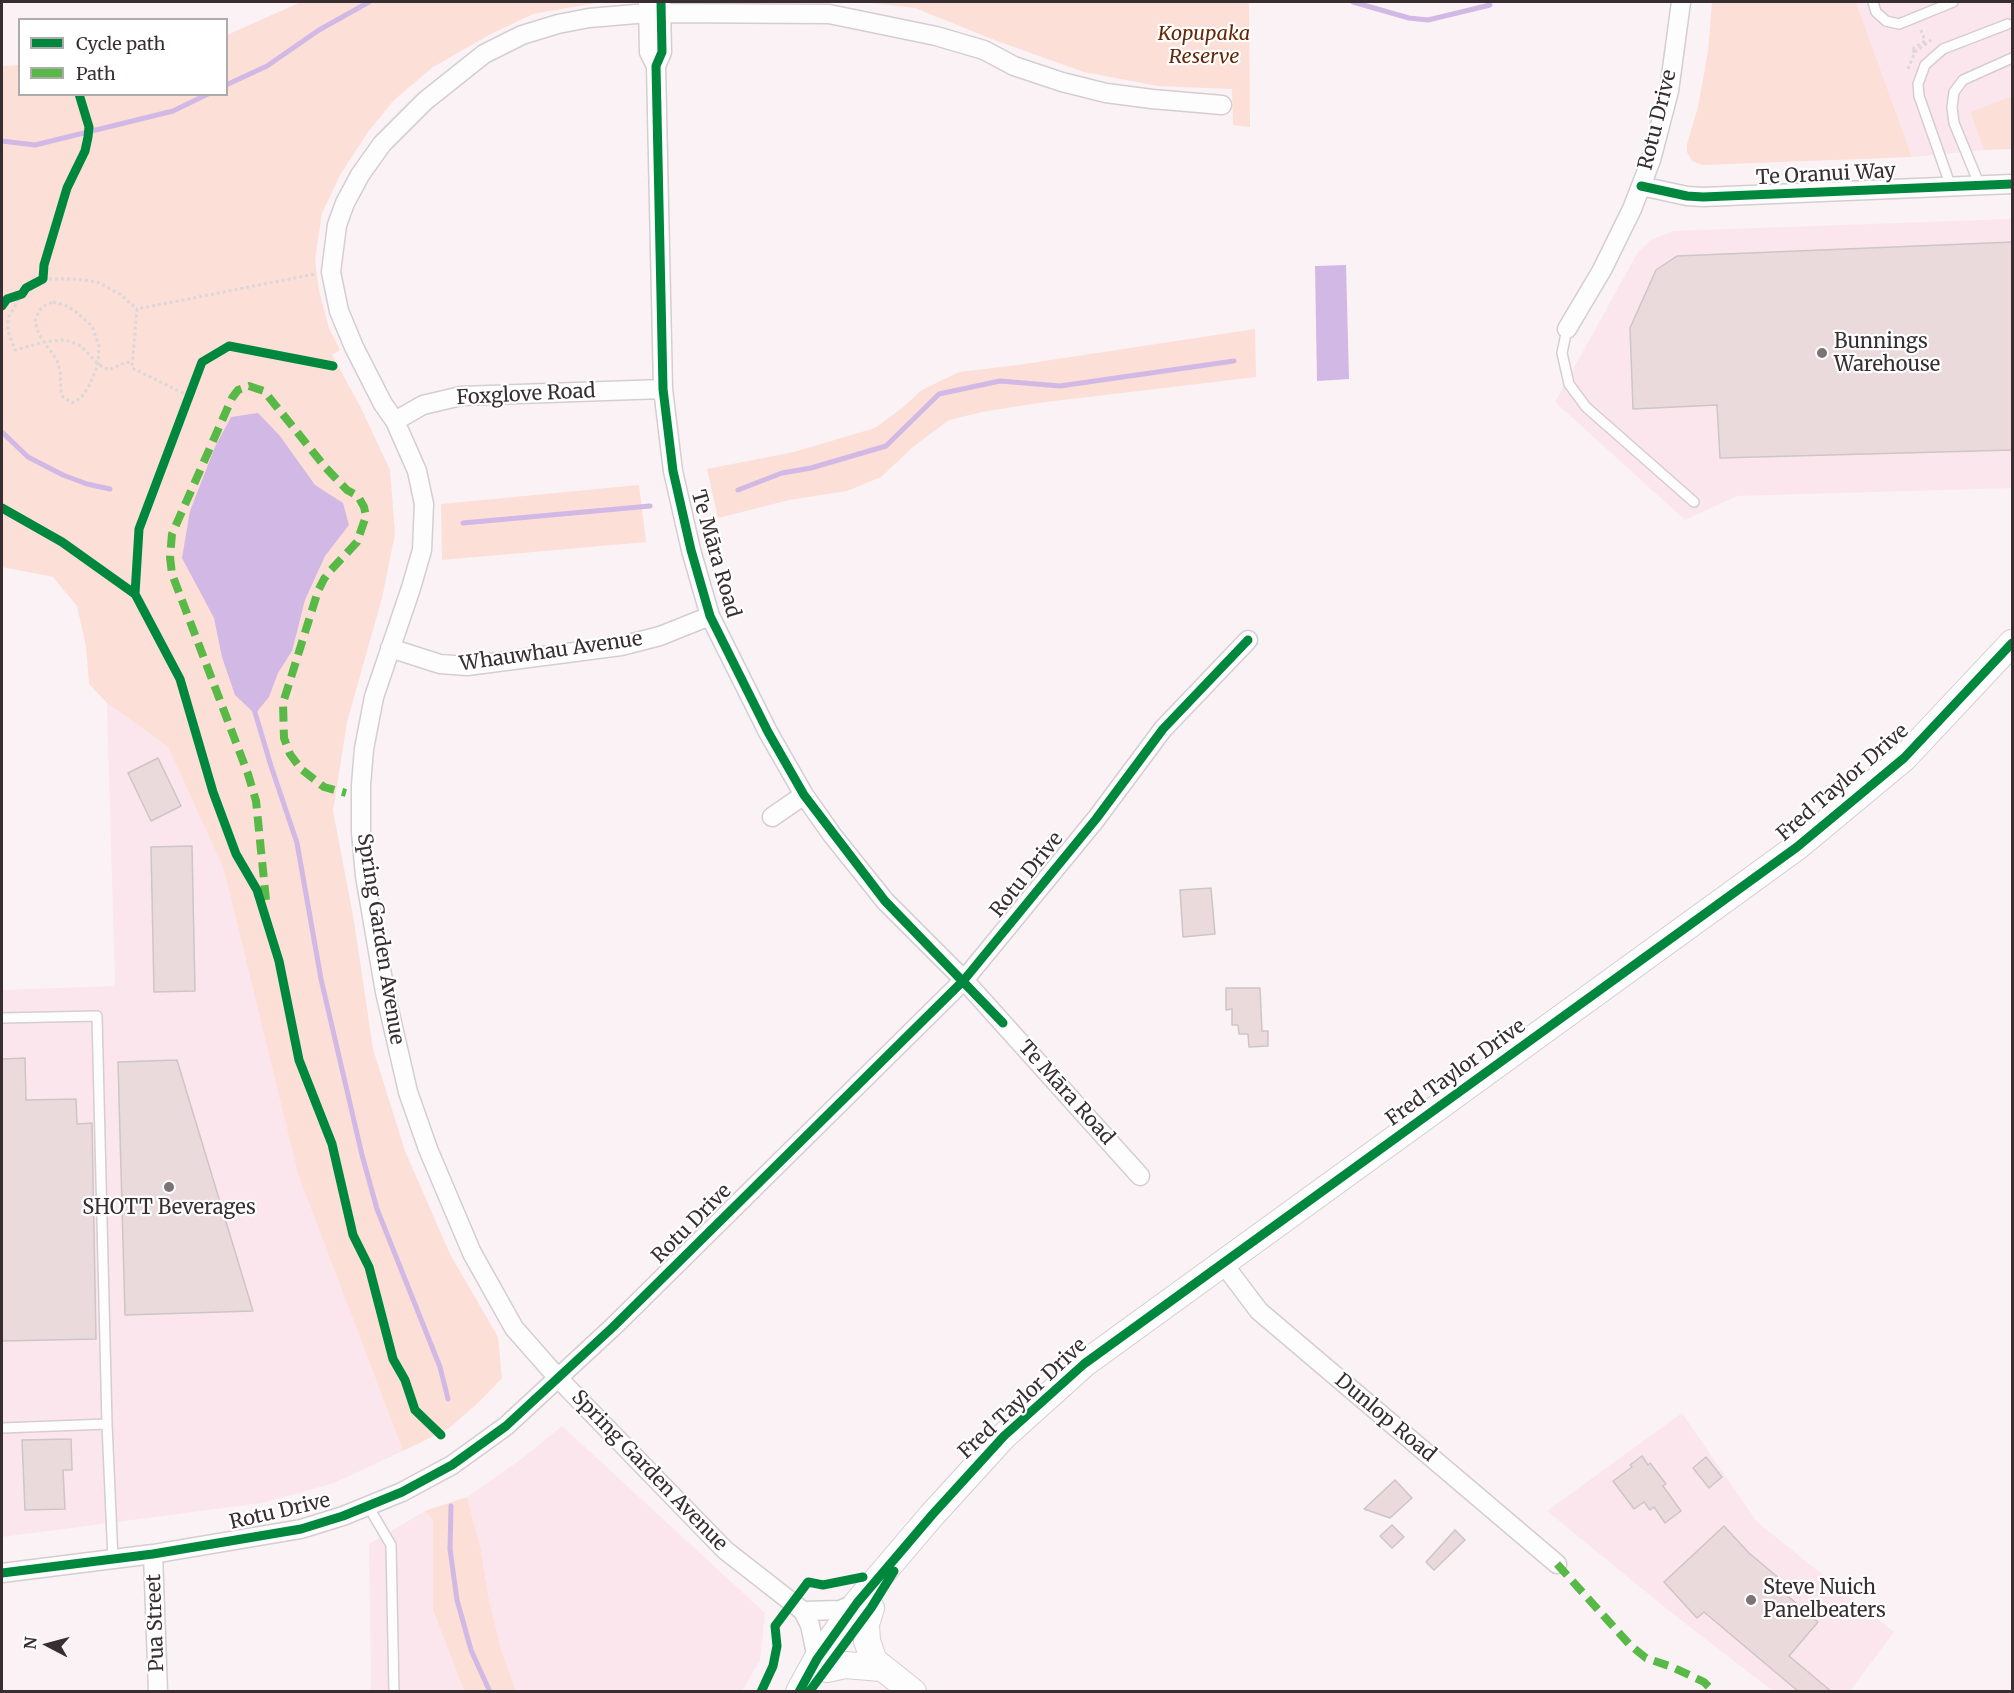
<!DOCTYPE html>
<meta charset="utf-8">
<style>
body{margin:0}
#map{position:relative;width:2014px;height:1693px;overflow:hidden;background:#faf2f5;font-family:Merriweather,serif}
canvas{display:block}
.frame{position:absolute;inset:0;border:3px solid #382e32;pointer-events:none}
.legend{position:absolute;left:18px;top:18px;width:210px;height:78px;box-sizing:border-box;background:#fff;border:2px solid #afabad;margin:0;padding:8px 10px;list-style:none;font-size:18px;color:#382e32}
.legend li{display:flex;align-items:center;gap:12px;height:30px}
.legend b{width:30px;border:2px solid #afabad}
.north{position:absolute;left:18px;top:1615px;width:60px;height:60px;-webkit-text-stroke:4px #fff;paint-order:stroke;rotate:276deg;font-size:16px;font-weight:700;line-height:24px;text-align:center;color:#382e32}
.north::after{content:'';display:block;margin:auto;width:21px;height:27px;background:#382e32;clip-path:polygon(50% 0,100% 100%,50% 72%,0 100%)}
</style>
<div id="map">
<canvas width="2014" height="1693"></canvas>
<div class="frame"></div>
<ul class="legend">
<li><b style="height:8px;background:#00873e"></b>Cycle path</li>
<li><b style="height:8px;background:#58b947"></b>Path</li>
</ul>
<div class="north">N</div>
</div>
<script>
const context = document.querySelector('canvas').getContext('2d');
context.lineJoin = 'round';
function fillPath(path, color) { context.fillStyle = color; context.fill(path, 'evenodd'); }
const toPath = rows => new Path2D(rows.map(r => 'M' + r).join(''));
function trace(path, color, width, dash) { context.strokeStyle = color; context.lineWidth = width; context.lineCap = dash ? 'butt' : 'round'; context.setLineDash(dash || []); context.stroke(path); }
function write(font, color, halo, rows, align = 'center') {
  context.font = font + ' Merriweather,serif'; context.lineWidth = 4.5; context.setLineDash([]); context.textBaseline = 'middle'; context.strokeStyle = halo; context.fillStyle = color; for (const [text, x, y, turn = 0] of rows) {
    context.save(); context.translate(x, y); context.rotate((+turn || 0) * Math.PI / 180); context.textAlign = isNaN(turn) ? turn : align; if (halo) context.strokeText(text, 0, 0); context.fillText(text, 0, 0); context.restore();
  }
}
fillPath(toPath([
 [1856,2,2012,2,2012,96,1970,112,1984,150,1912,157],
 [2012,219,2012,488,1737,496,1685,520,1555,402,1638,252,1651,240,1673,231],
 [107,703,168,747,224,870,298,1173,403,1451,334,1483,262,1503,2,1537,2,990,115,986],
 [1682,1413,1757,1522,1894,1632,1850,1691,1773,1691,1673,1614,1547,1511],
 [562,1426,765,1613,760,1660,742,1691,516,1691,501,1649,488,1595,481,1550,467,1497,520,1460],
 [425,1511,433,1520,433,1610,464,1691,371,1691,369,1544]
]), '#fce6ee');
fillPath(toPath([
 [301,2,601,2,533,14,489,35,433,67,394,100,368,132,340,175,322,213,315,260,319,291,329,328,340,350,332,355,360,406,390,470,395,534,382,598,347,722,333,811,354,921,373,1049,405,1151,450,1254,498,1337,502,1378,479,1402,448,1429,403,1451,298,1174,224,870,214,848,168,747,107,703,89,684,86,646,77,606,53,577,2,567,2,66,19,65,20,94,226,94,227,35],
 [862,2,1249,2,1250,127,1233,125,1232,89,1158,86,1084,72,997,41,915,8],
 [1712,2,1856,2,1912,157,1702,165,1692,161,1687,152,1687,144,1698,107,1708,51],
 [2012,96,2012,149,1984,150,1970,112],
 [1255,329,1256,377,1038,403,982,412,949,420,913,447,881,477,847,491,789,500,718,518,707,469,794,452,875,428,902,408,922,390,959,372,1018,365],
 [639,485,646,542,442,560,441,504],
 [467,1497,481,1550,488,1595,501,1649,516,1691,464,1691,433,1610,433,1520,425,1511]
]), '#fcdfd7');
fillPath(toPath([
 [1346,265,1349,379,1317,381,1315,266],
 [258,413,280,436,315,485,343,503,349,525,325,556,305,600,292,651,278,673,269,697,255,714,235,695,222,657,214,618,182,558,190,511,215,447,231,417]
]), '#d1b8e5');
trace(toPath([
 [1353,2,1409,18,1428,20,1490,5],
 [226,85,267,66,319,30,369,2],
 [2,141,35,145,173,111,208,94],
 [2,432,28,457,63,475,87,484,110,489],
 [738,490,782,473,811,468,886,446,939,394,1000,381,1060,386,1234,361],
 [463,523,650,506],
 [254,709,271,766,297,843,321,979,362,1155,377,1209,440,1367,448,1399],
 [451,1506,450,1549,457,1600,471,1650,490,1692]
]), '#d1b8e5', 5);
const building = toPath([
 [2013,242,2013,450,1720,458,1717,405,1633,409,1630,328,1656,270,1677,256,2013,242],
 [158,758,181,806,151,821,128,773,158,758],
 [192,846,195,991,154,992,151,847,192,846],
 [1211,888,1215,934,1183,937,1180,890,1211,888],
 [1226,988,1260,988,1262,1031,1268,1031,1268,1046,1249,1047,1248,1034,1239,1034,1238,1025,1232,1025,1232,1009,1226,1010,1226,988],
 [25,1058,26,1100,76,1099,77,1124,92,1123,96,1339,2,1341,2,1059,25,1058],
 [177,1060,253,1311,125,1315,118,1062,177,1060],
 [71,1439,72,1470,63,1470,65,1509,25,1510,22,1440,71,1439],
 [1642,1456,1648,1465,1650,1463,1666,1484,1663,1486,1681,1511,1665,1523,1654,1507,1650,1510,1644,1502,1634,1509,1613,1481,1632,1467,1630,1465,1642,1456],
 [1706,1457,1722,1477,1709,1488,1693,1468,1706,1457],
 [1395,1480,1412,1498,1390,1518,1364,1509,1395,1480],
 [1392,1525,1404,1537,1392,1548,1380,1536,1392,1525],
 [1724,1526,1749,1553,1780,1579,1775,1585,1818,1622,1789,1656,1832,1692,1799,1692,1704,1612,1697,1618,1664,1582,1724,1526],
 [1455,1530,1465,1540,1434,1570,1426,1562,1455,1530]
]);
fillPath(building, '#eadadc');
trace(building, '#cdc5c6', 1.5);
const lane = toPath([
 [1873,2,1876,12,1886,21,1899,24,1953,2],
 [1980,186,1954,123,1952,107,1954,92,1963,80,2012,58],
 [1951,187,1919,96,1918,84,1925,65,1943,49,2008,24],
 [1567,329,1562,353,1569,384,1586,407,1694,502],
 [2,1018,97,1016,107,1424],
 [2,1428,107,1424,113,1560],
 [368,1506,391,1545,394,1692]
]);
const street = toPath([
 [648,2,649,52,656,66],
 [661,2,662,52,656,66,663,389,673,471,691,550,710,616,768,732,804,795,833,836,885,901,964,980,1140,1176],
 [648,13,589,18,558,24,522,35,484,54,425,101,382,144,360,175,345,203,337,225,331,272,339,311,354,347,383,404,395,421,417,471,424,504,422,550,411,588,374,697,364,749,361,785,361,832,365,876,385,992,408,1092,428,1149,472,1253,514,1328,558,1378,725,1550,803,1611,810,1625,817,1659],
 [661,13,829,14,936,36,984,50,1014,66,1062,82,1106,93,1152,99,1222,105],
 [1641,186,1687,196,1703,197,2012,184],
 [1567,329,1602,270,1632,209,1651,160,1669,91,1681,2],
 [395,421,423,405,461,396,663,389],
 [390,648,440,664,467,666,621,646,660,636,710,616],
 [772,817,804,795],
 [1222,1262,1259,1311,1557,1564],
 [153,1554,158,1692],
 [2,1573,153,1554,301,1529,343,1516,402,1492,452,1465,506,1426,613,1327,964,980,1096,819,1163,729,1248,640],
 [803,1611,840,1610,857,1603]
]);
const secondary = toPath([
 [871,1608,866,1624,867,1641,874,1661,913,1692],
 [827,1669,845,1665,881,1668],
 [799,1692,817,1659,857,1603,932,1515,1004,1436,1084,1364,1797,847,1904,758,2012,643]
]);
trace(lane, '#d5cdd0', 12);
trace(street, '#d5cdd0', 21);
trace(secondary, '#d5cdd0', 28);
trace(toPath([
 [1915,52,1911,50,1925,41,1921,30],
 [1908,69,1915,52,1931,40],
 [43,279,75,279,97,282,120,294,137,309],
 [22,294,8,318,8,331,15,350,44,342,61,340,70,341,81,346,98,364,109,370,126,362,132,363],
 [53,302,65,305,75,311,92,326,99,346,98,364,89,386,81,398,72,403,63,397,61,392,60,371,57,360,39,335,35,321,39,311,44,306,53,302],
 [189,396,132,368,137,309,315,274]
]), '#dad8d8', 3, [3, 3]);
trace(lane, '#fefdfe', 9);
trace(street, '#fefdfe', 18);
trace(secondary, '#fefdfe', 26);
trace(toPath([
 [266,900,256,801,248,774,172,574,170,557,172,534,232,398,238,390,249,386,264,391,326,468,347,490,358,496,364,507,366,516,357,542,331,570,324,579,318,591,283,703,284,738,290,754,301,769,324,787,346,793],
 [1557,1564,1630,1645,1646,1658,1672,1667,1704,1682,1714,1692]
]), '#58b947', 8, [15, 8]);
trace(toPath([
 [661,2,662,52,656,66,663,389,673,471,691,550,710,616,768,732,804,795,885,901,1003,1023],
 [1641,186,1687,196,1703,197,2012,184],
 [2,306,7,299,22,294,26,288,43,279,44,265,67,188,85,151,88,137,89,127,79,94],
 [333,366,229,346,202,362,139,529,135,594,180,679,213,792,236,854,257,890,279,961,299,1060,332,1144,353,1235,369,1267,393,1359,405,1380,415,1410,441,1435],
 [2,508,62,542,135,594],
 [2,1573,153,1554,301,1529,343,1516,402,1492,452,1465,506,1426,613,1327,964,980,1096,819,1163,729,1248,640],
 [761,1692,773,1666,777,1646,775,1626,808,1582,823,1585,863,1577],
 [799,1692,817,1659,857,1603,932,1515,1004,1436,1084,1364,1797,847,1904,758,2012,643],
 [809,1692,871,1608,894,1571]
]), '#00873e', 9);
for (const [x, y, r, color] of [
 [1822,353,6,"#7c7376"],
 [169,1187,6,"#7c7376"],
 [1751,1600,6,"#7c7376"]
]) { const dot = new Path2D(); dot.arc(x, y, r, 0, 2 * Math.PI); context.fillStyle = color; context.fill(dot); trace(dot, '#fff', 2); }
write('italic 20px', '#672707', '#fff', [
 ["Kopupaka",1204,34],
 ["Reserve",1204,57]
]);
write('20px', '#382e32', '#fff', [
 ["Rotu Drive",1658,120,-76],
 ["Te Oranui Way",1826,175,-3],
 ["Foxglove Road",526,395,-3],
 ["Te Māra Road",715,554,74],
 ["Whauwhau Avenue",551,652,-8],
 ["Fred Taylor Drive",1843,783,-41],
 ["Rotu Drive",1027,875,-51],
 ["Spring Garden Avenue",380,939,81],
 ["Fred Taylor Drive",1456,1073,-36],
 ["Te Māra Road",1066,1093,48],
 ["Rotu Drive",692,1224,-45],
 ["Fred Taylor Drive",1023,1399,-43],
 ["Dunlop Road",1385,1418,40],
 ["Spring Garden Avenue",649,1471,46],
 ["Rotu Drive",280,1512,-13],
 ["Pua Street",156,1623,-92]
]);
write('20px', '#382e32', '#fff', [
 ["Bunnings",1834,342],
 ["Warehouse",1834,365],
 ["SHOTT Beverages",169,1208,"center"],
 ["Steve Nuich",1763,1588],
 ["Panelbeaters",1763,1611]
], 'left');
</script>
